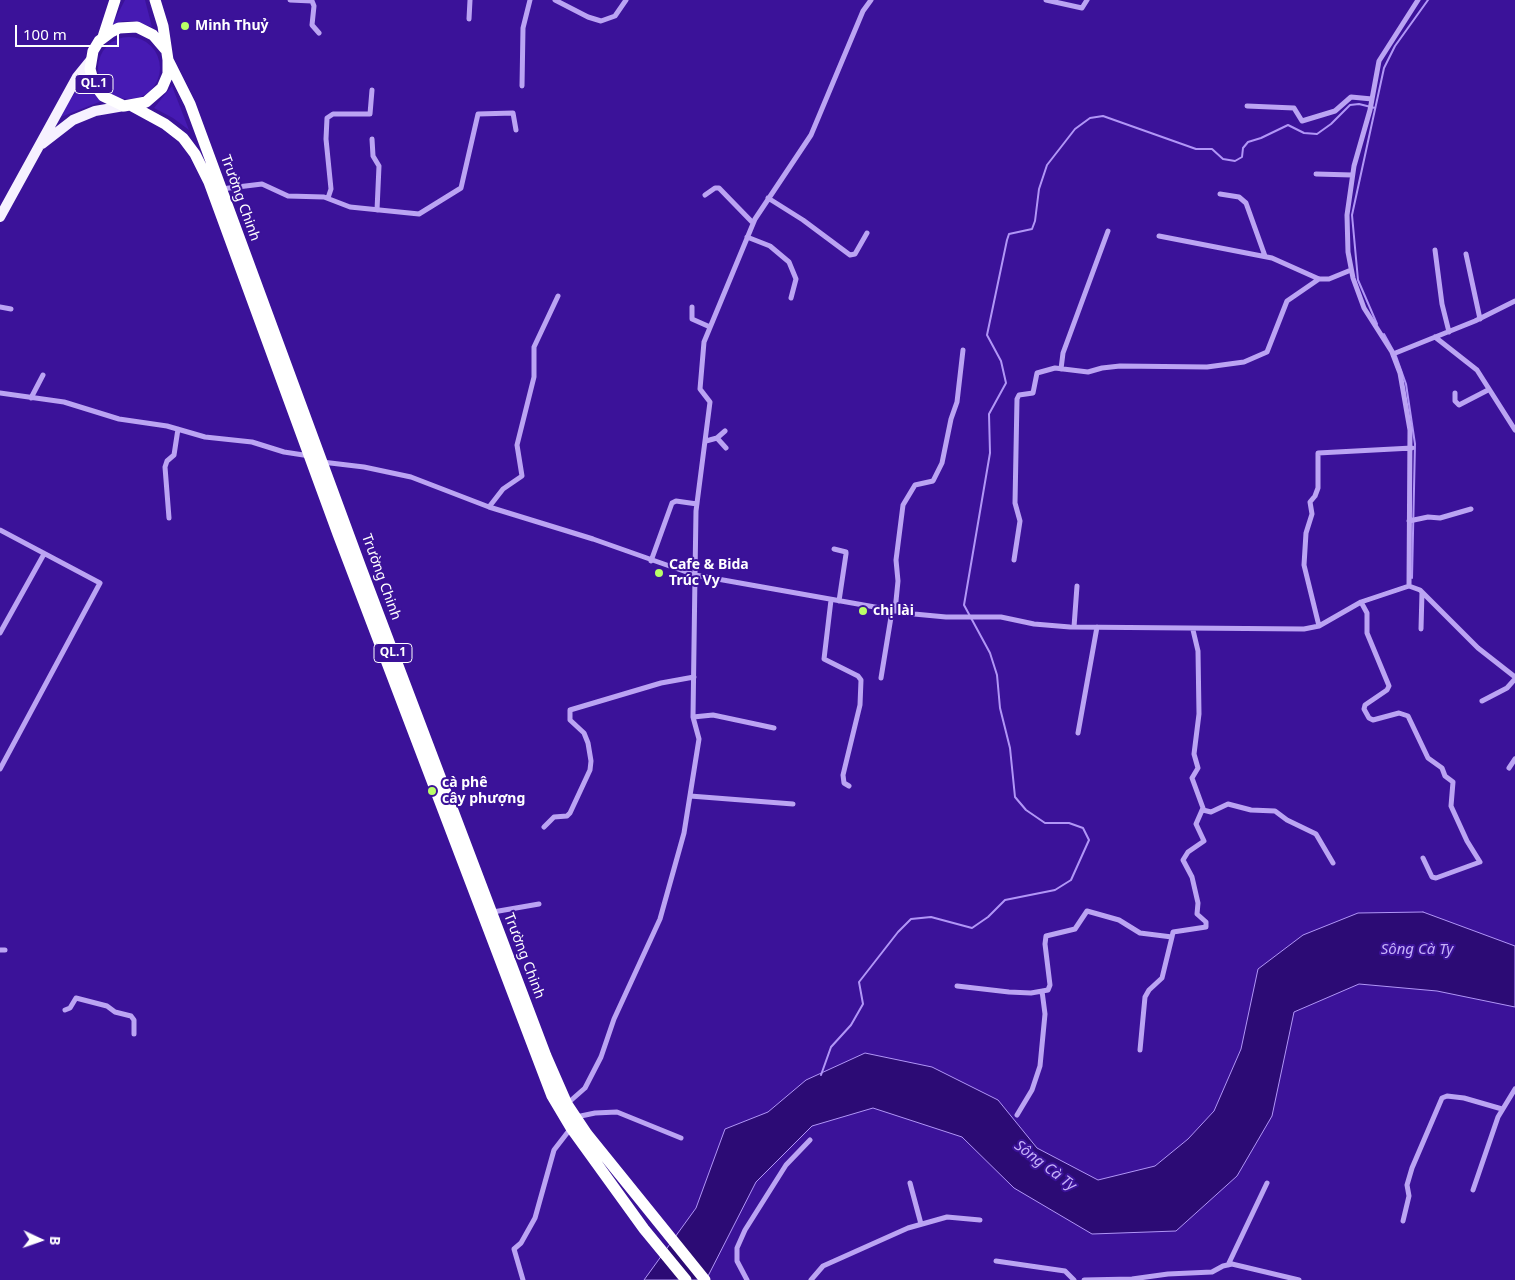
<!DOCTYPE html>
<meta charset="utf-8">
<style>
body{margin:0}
#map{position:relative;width:1515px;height:1280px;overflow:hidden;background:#3b1299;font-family:"Noto Sans",sans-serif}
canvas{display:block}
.north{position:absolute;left:15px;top:1215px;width:50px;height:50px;-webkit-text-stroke:4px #3b1299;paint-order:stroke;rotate:93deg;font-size:14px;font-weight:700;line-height:20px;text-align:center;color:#fff}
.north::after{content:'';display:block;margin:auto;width:18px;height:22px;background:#fff;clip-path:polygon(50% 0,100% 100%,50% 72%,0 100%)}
.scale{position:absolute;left:15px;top:25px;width:104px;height:22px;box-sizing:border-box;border:2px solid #fff;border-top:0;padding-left:6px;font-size:15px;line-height:18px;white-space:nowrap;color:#fff;-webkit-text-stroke:4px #3b1299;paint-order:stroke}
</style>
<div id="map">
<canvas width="1515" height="1280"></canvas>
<div class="north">B</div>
<div class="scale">100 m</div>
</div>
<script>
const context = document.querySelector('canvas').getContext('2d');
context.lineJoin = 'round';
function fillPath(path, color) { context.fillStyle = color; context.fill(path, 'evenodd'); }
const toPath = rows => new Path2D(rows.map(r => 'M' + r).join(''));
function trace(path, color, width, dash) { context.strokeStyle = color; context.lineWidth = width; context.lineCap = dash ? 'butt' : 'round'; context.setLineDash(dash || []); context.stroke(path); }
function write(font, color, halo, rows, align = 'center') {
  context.font = font + ' "Noto Sans",sans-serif'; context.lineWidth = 4; context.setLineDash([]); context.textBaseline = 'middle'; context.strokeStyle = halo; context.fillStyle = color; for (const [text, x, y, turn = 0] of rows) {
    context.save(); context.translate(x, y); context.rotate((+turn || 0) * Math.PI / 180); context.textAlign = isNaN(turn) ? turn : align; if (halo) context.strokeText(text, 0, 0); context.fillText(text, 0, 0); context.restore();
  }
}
fillPath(toPath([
 [125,0,145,0,152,27,134,21,123,21,112,25],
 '98 68a31 31 0 1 1 62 0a31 31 0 1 1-62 0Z',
 [87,75,90,89,102,101,58,118],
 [172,86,189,130,173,118,154,108]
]), '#461ab3');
const water = toPath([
 [1423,912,1515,946,1515,1007,1437,991,1359,984,1294,1012,1272,1116,1237,1176,1176,1231,1092,1234,1014,1188,962,1137,873,1108,812,1126,756,1182,706,1280,644,1280,696,1208,725,1129,768,1112,806,1080,865,1053,932,1067,998,1100,1037,1148,1098,1180,1155,1166,1188,1139,1214,1111,1241,1049,1258,969,1303,935,1358,913,1423,912]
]);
fillPath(water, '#2c0b75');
trace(water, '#b196f7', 1);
trace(toPath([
 [1377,324,1358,280,1352,215,1384,68,1395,46,1428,0],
 [1384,334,1394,352],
 [1396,356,1406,384,1415,444,1412,578],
 [821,1075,831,1047,851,1025,863,1004,859,982,898,932,911,919,931,917,972,928,988,917,1005,900,1055,890,1071,880,1089,840,1083,828,1069,823,1045,823,1026,810,1015,797,1010,748,1000,708,997,675,990,653,964,605,990,453,989,414,1006,383,1001,361,987,335,1007,240,1009,234,1032,229,1035,221,1039,189,1047,165,1075,129,1090,118,1103,116,1196,149,1212,149,1223,159,1235,161,1242,157,1243,148,1248,142,1261,138,1288,125,1304,133,1317,134,1331,124,1350,105,1359,104,1375,108]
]), '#b196f7', 2);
trace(toPath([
 [290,0,312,1,314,6,312,25,319,33],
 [555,0,588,17,601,21,615,16,626,0],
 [1046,0,1082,8,1087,0],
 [469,19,470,0],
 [522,86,523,28,530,0],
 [1247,106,1294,108,1302,121,1335,111,1351,97,1372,99],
 [372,139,373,156,379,166,377,210],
 [1316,174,1352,175],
 [221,189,262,184,288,196,324,197,350,207,419,214,461,188,478,114,513,113,516,130],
 [1220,194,1239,197,1246,203,1265,256],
 [705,195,715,188,719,188,753,223],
 [328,198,331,189,326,139,327,118,333,114,370,114,372,90],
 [768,198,803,220,850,255,855,254,867,233],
 [1159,236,1272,258,1319,279,1329,279,1351,270],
 [747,237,770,246,789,262,796,279,791,298],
 [1435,250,1442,304,1449,332],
 [1466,254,1480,319],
 [0,307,11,309],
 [692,307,692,319,710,327],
 [1435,337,1477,370,1515,430],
 [1393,354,1475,321,1515,301],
 [1061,369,1063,353,1108,231],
 [0,393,64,402,119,419,167,426,205,437,252,442,284,452,310,456],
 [1455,393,1455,401,1459,405,1488,390],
 [31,398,43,375],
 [717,438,726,448],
 [706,441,717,438,725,431],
 [322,462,364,467,411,477,489,507,593,539,695,575,914,614,946,617,1001,617,1034,624,1070,627,1304,629,1319,626,1361,602,1409,586,1420,590,1478,648,1515,677],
 [489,507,503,489,522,476,517,445,534,377,534,347,558,296],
 [169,518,165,467,167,461,174,455,178,429],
 [1409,521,1428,517,1440,518,1471,509],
 [0,530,100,583,0,769],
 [834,549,846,552,846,554,839,601],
 [1014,560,1020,521,1015,503,1017,399,1019,395,1033,393,1037,373,1055,368,1088,372,1102,368,1120,366,1207,367,1244,362,1267,352,1287,301,1319,279],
 [651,561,672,503,676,501,697,504],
 [1409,586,1410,430,1400,373,1392,352,1364,308,1353,278,1348,252,1347,215,1354,166,1370,110,1379,61,1418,0],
 [831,600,824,659,858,676,861,680,860,705,843,775,844,783,849,786],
 [1361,602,1367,613,1367,633,1389,686,1387,690,1365,705,1364,709,1369,718,1373,720,1399,713,1408,716,1428,758,1442,768,1445,776,1453,782,1451,806,1467,841,1480,862,1436,878,1432,877,1423,858],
 [895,611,898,581,896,560,903,505,915,485,933,481,942,463,951,419,957,402,963,350],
 [1319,626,1304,565,1306,533,1312,514,1310,502,1315,496,1318,488,1318,453,1412,448],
 [1074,627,1077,586],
 [1421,629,1422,592],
 [0,633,44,554],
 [881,678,892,611],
 [1482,701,1507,688,1515,679],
 [693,717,713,715,774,728],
 [1078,733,1097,627],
 [1509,768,1515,759],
 [690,796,793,804],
 [1203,810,1211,812,1228,804,1251,810,1275,811,1287,820,1316,834,1333,863],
 [544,827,554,817,567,816,570,813,590,770,591,761,588,743,584,733,570,720,570,710,661,683,694,677],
 [493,912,539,904],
 [0,950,5,950],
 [957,986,1009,992,1031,993,1048,990,1050,985,1045,944,1046,936,1075,929,1087,911,1119,920,1140,933,1172,937,1173,932,1206,927,1206,922,1197,914,1198,903,1192,877,1183,860,1188,852,1204,841,1196,824,1203,808,1192,778,1198,768,1194,754,1199,714,1198,651,1193,630],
 [65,1010,70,1008,76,998,107,1006,115,1012,131,1016,134,1020,134,1034],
 [1140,1050,1145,997,1149,990,1162,978,1172,937],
 [568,1103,585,1088,601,1057,614,1019,660,919,684,833,699,739,693,717,695,575,696,511,710,402,700,389,704,342,755,219,811,135,863,11,871,0],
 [1017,1115,1032,1090,1040,1066,1045,1014,1042,991],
 [576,1117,595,1113,617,1112,681,1138],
 [910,1183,921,1224],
 [1473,1190,1498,1117,1515,1089],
 [1403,1221,1409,1196,1407,1185,1412,1168,1442,1098,1447,1096,1464,1098,1502,1109],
 [996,1261,1065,1271,1074,1280],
 [1228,1265,1267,1183],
 [523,1280,514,1249,521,1243,535,1218,554,1150,571,1128],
 [747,1280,737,1261,737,1248,745,1230,786,1165,810,1140],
 [811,1280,823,1266,908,1228,947,1217,980,1220],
 [1084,1280,1132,1279,1168,1274,1212,1272,1223,1266,1232,1264,1299,1280]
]), '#bba4f3', 5);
trace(toPath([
 [42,144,73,120,95,111,124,106],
 [0,217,77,77,90,61]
]), '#f6f1ff', 10);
trace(toPath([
 [155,0,163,26,168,60,168,74,162,88,146,102,124,106,103,96,94,84,90,69,93,51,99,41,111,32,119,28,137,27,153,35,165,49],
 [103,37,115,0],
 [168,60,190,104,361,568,546,1056,567,1104,587,1134,705,1280],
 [132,106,165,124,183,138,195,154,209,182,338,534,552,1096,571,1128,644,1229,686,1280]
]), '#fff', 11);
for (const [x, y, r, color] of [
 [185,26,5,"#baff67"],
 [659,573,5,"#baff67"],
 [863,611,5,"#baff67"],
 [432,791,5,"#baff67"]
]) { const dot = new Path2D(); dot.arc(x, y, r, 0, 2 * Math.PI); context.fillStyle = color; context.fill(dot); trace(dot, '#3b1299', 2); }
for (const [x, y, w] of [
 [94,84,38],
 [393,653,38]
]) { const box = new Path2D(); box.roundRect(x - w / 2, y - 9.5, w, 19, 4); context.fillStyle = '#3b1299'; context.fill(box); trace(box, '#fff', 1); }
write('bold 12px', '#fff', null, [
 ["QL.1",94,84],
 ["QL.1",393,653]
]);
write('bold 14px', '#fff', '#3b1299', [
 ["Minh Thuỷ",195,26],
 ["Cafe & Bida",669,565],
 ["Trúc Vy",669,581],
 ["chị lài",873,611],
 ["cà phê",442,783],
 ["cây phượng",442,799]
], 'left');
write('14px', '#fff', '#3b1299', [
 ["Trường Chinh",240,198,70],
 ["Trường Chinh",381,577,70],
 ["Trường Chinh",524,956,69]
]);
write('italic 15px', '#c6b1fa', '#3b1299', [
 ["Sông Cà Ty",1417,950],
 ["Sông Cà Ty",1045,1166,37]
]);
</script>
